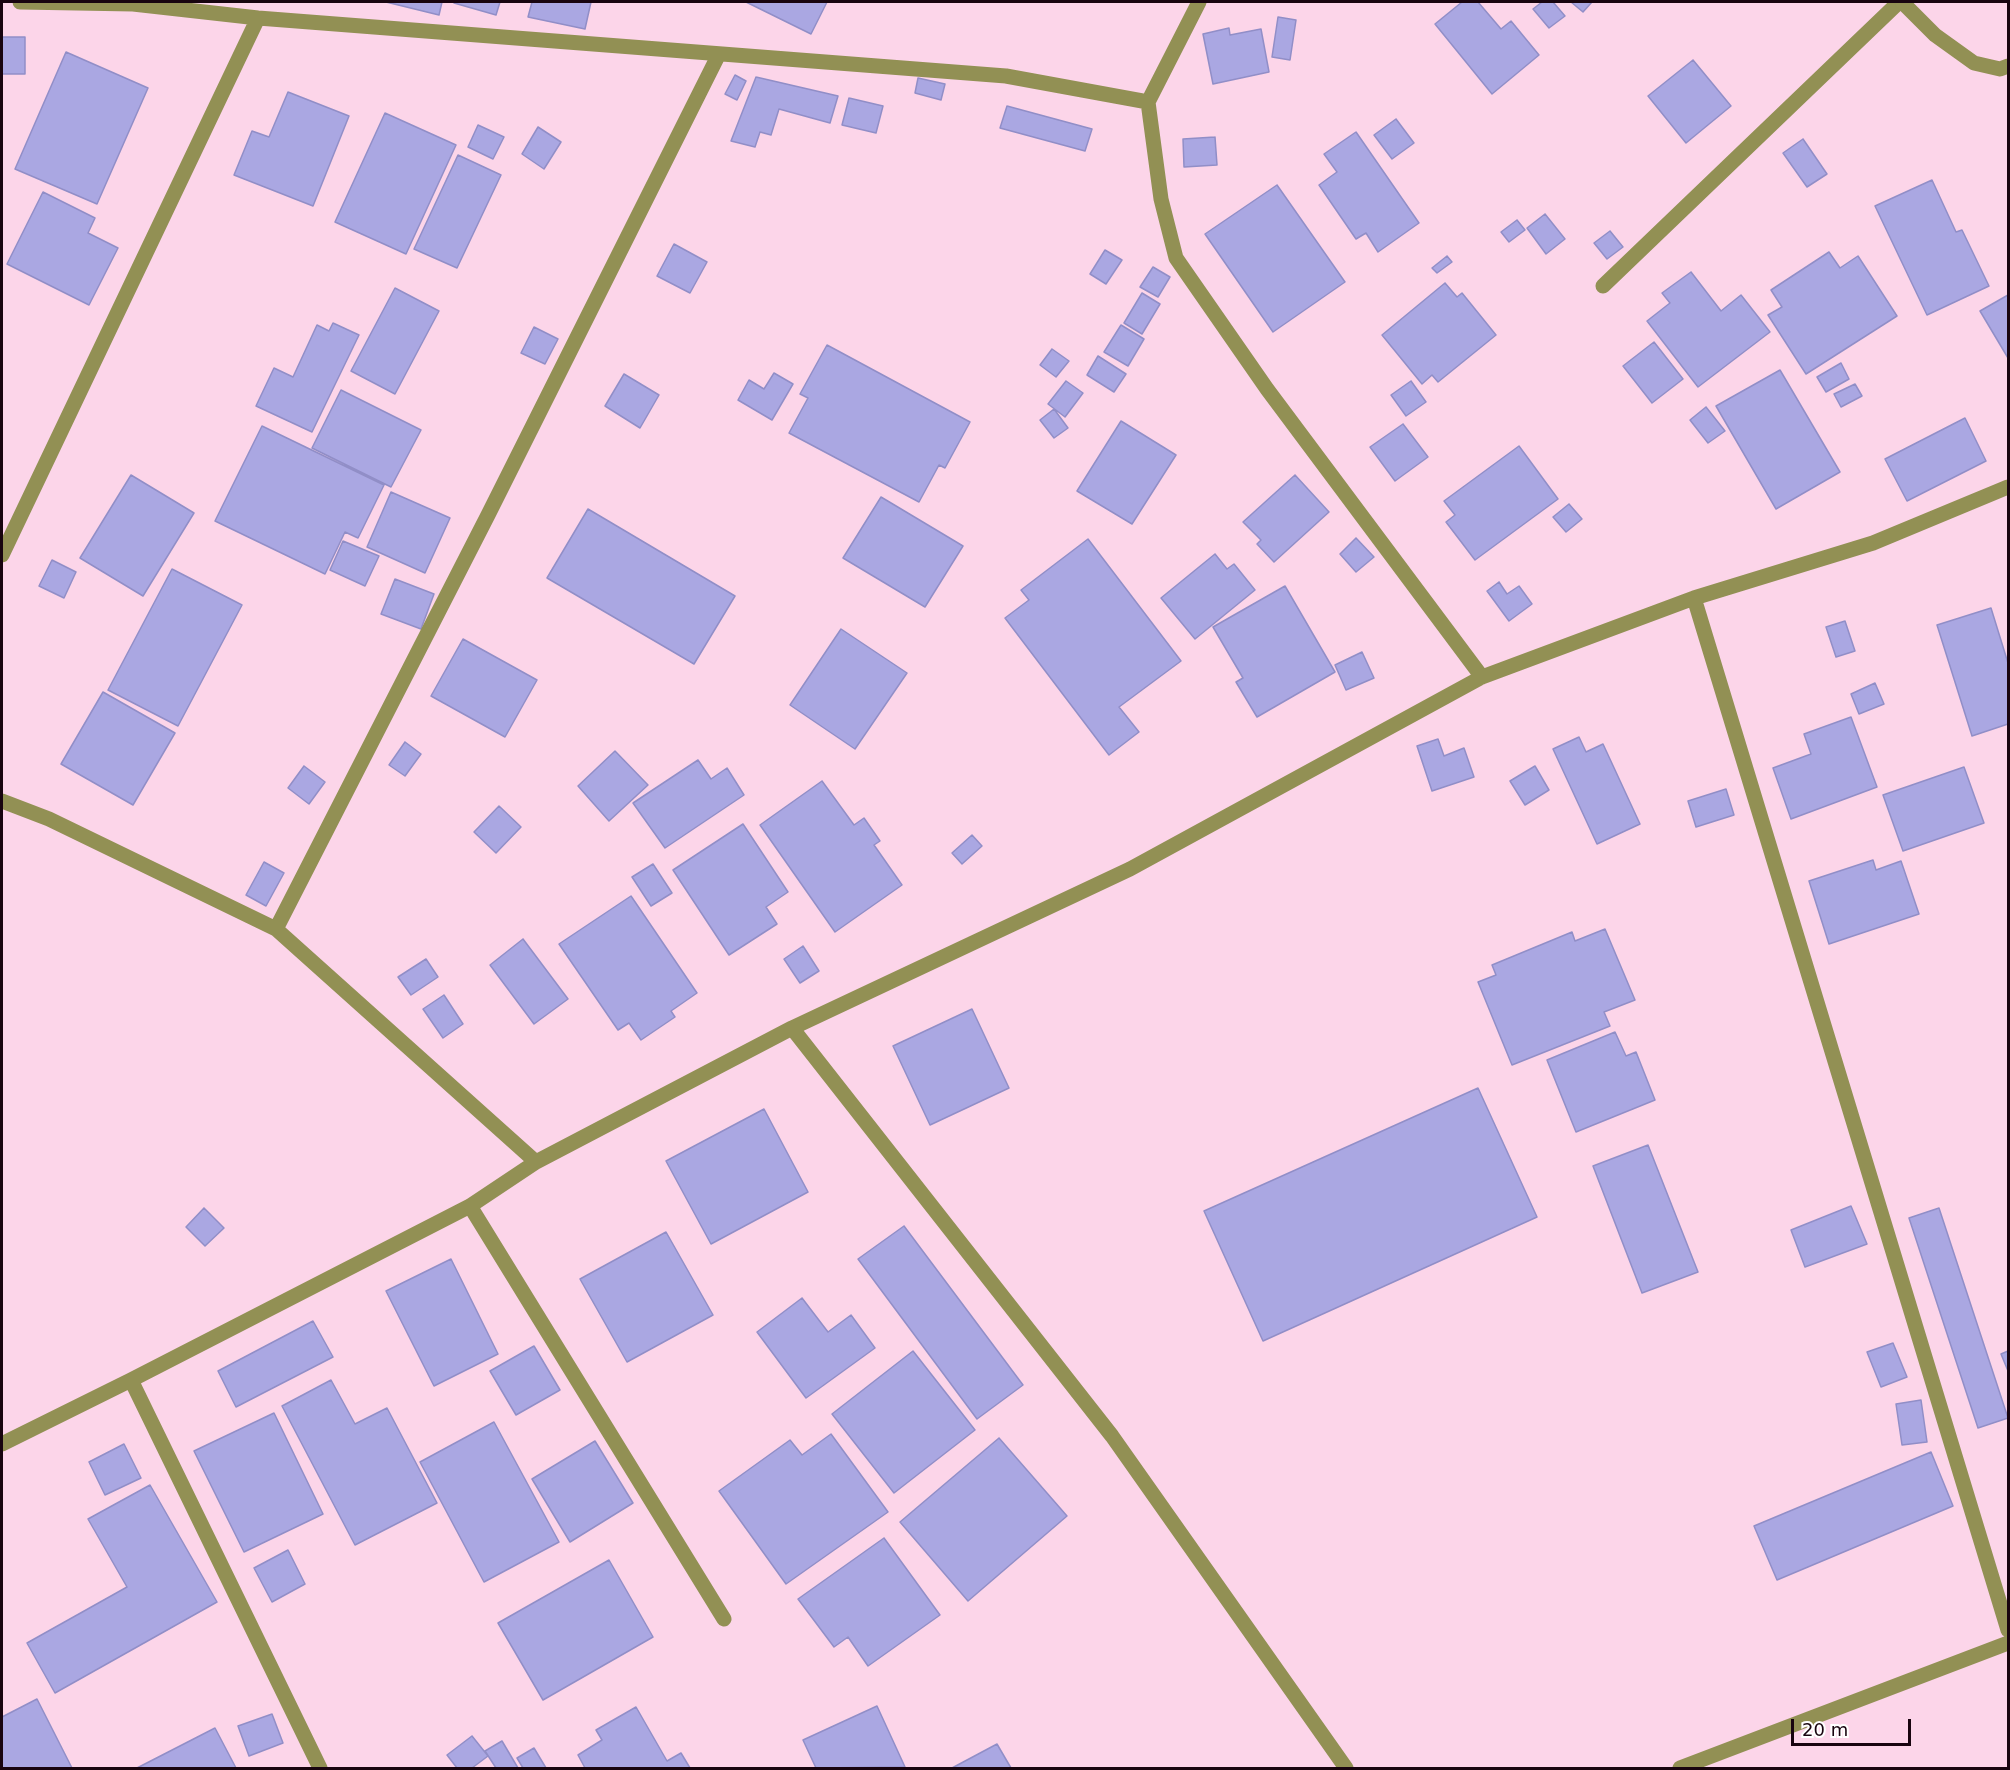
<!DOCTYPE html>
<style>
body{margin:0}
#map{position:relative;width:2010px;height:1770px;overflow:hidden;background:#fcd5e9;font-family:"DejaVu Sans",sans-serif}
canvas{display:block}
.frame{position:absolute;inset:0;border:3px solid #18040f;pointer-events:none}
.scale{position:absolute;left:1791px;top:1719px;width:120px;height:27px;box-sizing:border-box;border:3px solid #18040f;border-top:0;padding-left:8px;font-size:18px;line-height:21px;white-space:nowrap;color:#18040f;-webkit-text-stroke:4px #fff;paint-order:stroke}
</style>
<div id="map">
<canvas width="2010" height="1770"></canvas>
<div class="frame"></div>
<div class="scale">20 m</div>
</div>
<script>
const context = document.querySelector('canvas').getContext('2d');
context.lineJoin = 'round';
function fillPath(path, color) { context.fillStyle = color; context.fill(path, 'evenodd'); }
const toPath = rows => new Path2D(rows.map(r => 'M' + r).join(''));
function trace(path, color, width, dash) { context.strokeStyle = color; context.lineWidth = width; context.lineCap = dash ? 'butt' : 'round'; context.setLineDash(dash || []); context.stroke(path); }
const building = toPath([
 [386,2,442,2,439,15,386,2],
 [454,2,500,2,496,15,454,3,454,2],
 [532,2,591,2,585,29,528,17,532,2],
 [746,2,827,2,811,34,746,2],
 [1462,2,1478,2,1501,29,1511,21,1539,55,1492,94,1435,24,1462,2],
 [1542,2,1553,2,1565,16,1549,28,1533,9,1542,2],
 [1571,2,1592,2,1583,12,1571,2],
 [1278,17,1296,20,1290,60,1272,57,1278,17],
 [1229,28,1230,35,1261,29,1269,72,1213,84,1203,34,1229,28],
 [2,37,25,37,25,74,2,74,2,37],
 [66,52,148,88,97,204,15,169,66,52],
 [1693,60,1731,106,1686,143,1648,96,1693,60],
 [735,75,746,81,737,100,725,94,735,75],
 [756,77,838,96,830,123,779,109,771,135,760,132,755,147,731,141,756,77],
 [918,78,945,84,941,100,915,93,918,78],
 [288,92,349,116,313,206,234,175,252,131,269,137,288,92],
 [849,98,883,106,876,133,842,125,849,98],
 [1007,106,1092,129,1085,151,1000,128,1007,106],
 [385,113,456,145,406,254,335,222,385,113],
 [1396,119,1414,143,1392,159,1374,135,1396,119],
 [478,125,504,137,493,159,468,147,478,125],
 [538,127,561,142,544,169,522,154,538,127],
 [1356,132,1419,223,1378,252,1366,233,1356,239,1319,185,1337,172,1324,154,1356,132],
 [1215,137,1217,165,1184,167,1183,139,1215,137],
 [1803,139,1827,174,1807,187,1783,153,1803,139],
 [458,155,501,175,457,268,414,249,458,155],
 [1932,180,1956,232,1962,230,1989,286,1927,315,1875,206,1932,180],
 [1277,185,1345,282,1273,332,1205,234,1277,185],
 [43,192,95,218,88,233,118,248,89,305,7,264,43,192],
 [1545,214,1565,239,1546,254,1527,228,1545,214],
 [1517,220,1525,230,1509,242,1501,232,1517,220],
 [1610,231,1623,247,1607,259,1594,243,1610,231],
 [674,244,707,262,690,293,657,276,674,244],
 [1105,250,1122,260,1106,284,1090,274,1105,250],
 [1829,252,1840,268,1858,256,1897,316,1806,374,1768,315,1782,307,1771,290,1829,252],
 [1447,256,1452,262,1437,273,1432,268,1447,256],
 [1153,267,1170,277,1158,297,1140,287,1153,267],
 [1691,272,1721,311,1741,295,1770,332,1698,387,1647,321,1670,303,1662,293,1691,272],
 [1445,283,1457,297,1462,293,1496,335,1438,382,1432,375,1422,384,1382,335,1445,283],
 [395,288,439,311,395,394,351,371,395,288],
 [1142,293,1160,304,1142,334,1124,323,1142,293],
 [2008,295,2008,358,1980,311,2008,295],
 [333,323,359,335,312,432,256,406,274,368,293,377,317,325,329,331,333,323],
 [1121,325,1144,339,1128,366,1104,352,1121,325],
 [534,327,558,339,545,364,521,353,534,327],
 [1654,342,1683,379,1652,403,1623,366,1654,342],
 [827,345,970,422,945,468,939,465,919,502,789,433,808,398,800,394,827,345],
 [1052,349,1069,361,1056,377,1040,365,1052,349],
 [1098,356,1126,374,1114,392,1087,375,1098,356],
 [1841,363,1849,379,1826,392,1817,377,1841,363],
 [1780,370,1840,472,1776,509,1716,406,1780,370],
 [774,373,793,384,772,420,738,400,749,380,764,389,774,373],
 [624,374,659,395,640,428,605,406,624,374],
 [1066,381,1083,393,1065,417,1048,404,1066,381],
 [1411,381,1426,402,1406,416,1391,395,1411,381],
 [1855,384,1862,396,1841,407,1834,394,1855,384],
 [341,390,421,430,391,487,312,448,341,390],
 [1706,407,1725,431,1708,443,1690,420,1706,407],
 [1054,409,1068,428,1054,438,1040,420,1054,409],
 [1965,418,1986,461,1907,501,1885,459,1965,418],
 [1121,421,1176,455,1132,524,1077,491,1121,421],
 [1403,424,1428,457,1395,481,1370,447,1403,424],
 [262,426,384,485,358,538,345,532,325,574,215,521,262,426],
 [1519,446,1558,499,1475,560,1446,522,1455,515,1444,501,1519,446],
 [131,475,194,513,143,596,80,558,131,475],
 [1295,475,1329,512,1274,562,1257,544,1261,540,1243,522,1295,475],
 [391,492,450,518,425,573,367,547,391,492],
 [881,497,963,546,925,607,843,558,881,497],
 [1569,504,1582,519,1566,532,1553,517,1569,504],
 [588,509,735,596,694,664,547,578,588,509],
 [1356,538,1374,557,1356,572,1340,554,1356,538],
 [1088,539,1181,661,1119,707,1139,732,1109,755,1005,618,1029,600,1021,590,1088,539],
 [343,541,379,556,365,586,330,570,343,541],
 [1215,554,1227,569,1234,564,1255,590,1195,639,1161,598,1215,554],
 [52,560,76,572,64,598,39,586,52,560],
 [172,569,242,605,178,726,108,690,172,569],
 [395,579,434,594,421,629,381,614,395,579],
 [1499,582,1507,594,1519,586,1532,604,1509,621,1487,591,1499,582],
 [1285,586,1335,672,1257,717,1236,682,1243,678,1213,627,1285,586],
 [1991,608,2008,663,2008,724,1972,736,1937,625,1991,608],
 [1845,621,1855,651,1836,657,1826,627,1845,621],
 [841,629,907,673,855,749,790,705,841,629],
 [463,639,537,680,505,737,431,696,463,639],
 [1362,652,1374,678,1346,690,1335,665,1362,652],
 [1875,683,1884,704,1859,714,1851,694,1875,683],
 [103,692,175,733,133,805,61,764,103,692],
 [1851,717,1877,787,1791,819,1773,768,1811,754,1804,734,1851,717],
 [1579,737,1586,752,1603,744,1640,824,1597,844,1553,749,1579,737],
 [1438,739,1444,756,1464,748,1474,777,1432,791,1417,746,1438,739],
 [405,742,421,754,405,776,389,765,405,742],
 [615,751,648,785,609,821,578,786,615,751],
 [698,760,711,779,727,768,744,795,665,848,633,803,698,760],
 [304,766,325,782,309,804,288,788,304,766],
 [1535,766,1549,790,1525,805,1510,781,1535,766],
 [1964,767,1984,823,1903,851,1883,795,1964,767],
 [822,781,854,825,864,818,880,841,874,845,902,885,835,932,760,825,822,781],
 [1726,789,1734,815,1696,827,1688,801,1726,789],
 [499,806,521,827,496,853,474,832,499,806],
 [743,824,788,892,766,907,777,924,729,955,673,870,743,824],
 [972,835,982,846,962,864,952,853,972,835],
 [1873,860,1876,870,1901,861,1919,914,1829,944,1809,881,1873,860],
 [264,862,284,873,266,906,246,895,264,862],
 [653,864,672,893,651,906,632,877,653,864],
 [631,896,697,993,671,1011,675,1017,641,1040,629,1023,618,1030,559,944,631,896],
 [1605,929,1635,1000,1604,1012,1610,1026,1512,1065,1478,982,1496,975,1492,965,1572,932,1575,941,1605,929],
 [523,939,568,999,534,1024,490,965,523,939],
 [803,946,819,971,800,983,784,959,803,946],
 [426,959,438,977,411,995,398,977,426,959],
 [444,995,463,1024,443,1038,423,1009,444,995],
 [972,1009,1009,1088,930,1125,893,1046,972,1009],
 [1615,1032,1626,1056,1636,1052,1655,1100,1576,1132,1547,1060,1615,1032],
 [1478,1088,1537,1217,1263,1341,1204,1211,1478,1088],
 [764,1109,808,1192,711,1244,666,1161,764,1109],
 [1648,1145,1698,1272,1642,1293,1593,1166,1648,1145],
 [1851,1206,1867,1244,1805,1267,1791,1230,1851,1206],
 [204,1208,224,1228,205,1246,186,1227,204,1208],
 [1939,1208,2008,1418,1978,1428,1909,1218,1939,1208],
 [904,1226,1023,1385,977,1419,858,1259,904,1226],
 [666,1232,713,1315,627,1362,580,1279,666,1232],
 [451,1259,498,1354,434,1386,386,1291,451,1259],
 [802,1298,828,1332,851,1315,875,1348,806,1398,757,1332,802,1298],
 [313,1321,333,1357,236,1407,218,1371,313,1321],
 [1893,1343,1907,1377,1881,1387,1867,1352,1893,1343],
 [534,1346,560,1390,516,1415,490,1371,534,1346],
 [913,1351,975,1430,894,1493,832,1414,913,1351],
 [2008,1351,2008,1371,2001,1354,2008,1351],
 [331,1380,355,1424,387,1408,437,1503,355,1545,282,1406,331,1380],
 [1921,1400,1927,1442,1902,1445,1896,1404,1921,1400],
 [274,1413,323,1514,244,1552,194,1451,274,1413],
 [494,1422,559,1542,484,1582,420,1462,494,1422],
 [831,1434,888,1512,786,1584,719,1491,790,1440,802,1455,831,1434],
 [999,1438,1067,1516,968,1601,900,1522,999,1438],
 [595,1441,633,1503,570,1542,532,1479,595,1441],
 [124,1444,141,1478,105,1495,89,1462,124,1444],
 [1931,1452,1953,1506,1777,1580,1754,1526,1931,1452],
 [150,1485,217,1602,55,1693,27,1643,127,1587,88,1519,150,1485],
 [884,1538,940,1615,868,1666,848,1637,834,1647,798,1599,884,1538],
 [288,1550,305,1584,272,1602,254,1568,288,1550],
 [609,1560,653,1637,543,1700,498,1623,609,1560],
 [37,1699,72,1768,2,1768,2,1717,37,1699],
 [877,1706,905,1767,816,1768,803,1740,877,1706],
 [636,1707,667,1761,681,1753,690,1768,585,1768,578,1755,602,1740,596,1730,636,1707],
 [272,1714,283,1743,249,1756,238,1726,272,1714],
 [215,1728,236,1768,137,1768,215,1728],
 [472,1736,488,1756,472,1768,457,1768,447,1755,472,1736],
 [502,1741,518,1768,496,1768,485,1751,502,1741],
 [997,1744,1011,1768,952,1768,997,1744],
 [534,1748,546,1768,523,1768,517,1758,534,1748]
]);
fillPath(building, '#aaa7e2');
trace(building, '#918ec7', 1.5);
trace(toPath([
 [1603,286,1899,2]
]), '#929054', 15);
trace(toPath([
 [20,2,133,4,258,18,1006,76,1148,102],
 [1199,2,1148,102,1161,199,1176,258,1267,389,1482,677],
 [1902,2,1935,35,1974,63,2000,69,2008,66],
 [2,555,258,18],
 [1694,598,2008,1630],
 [2,801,49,819,276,929,536,1162],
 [276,929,488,515,719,54],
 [792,1028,1112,1436,1346,1768],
 [470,1206,724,1619],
 [131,1380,320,1768],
 [2,1444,131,1380,470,1206,536,1162,792,1028,1130,869,1482,677,1694,598,1873,543,2008,487],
 [1680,1768,2008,1643]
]), '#929054', 15);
</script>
